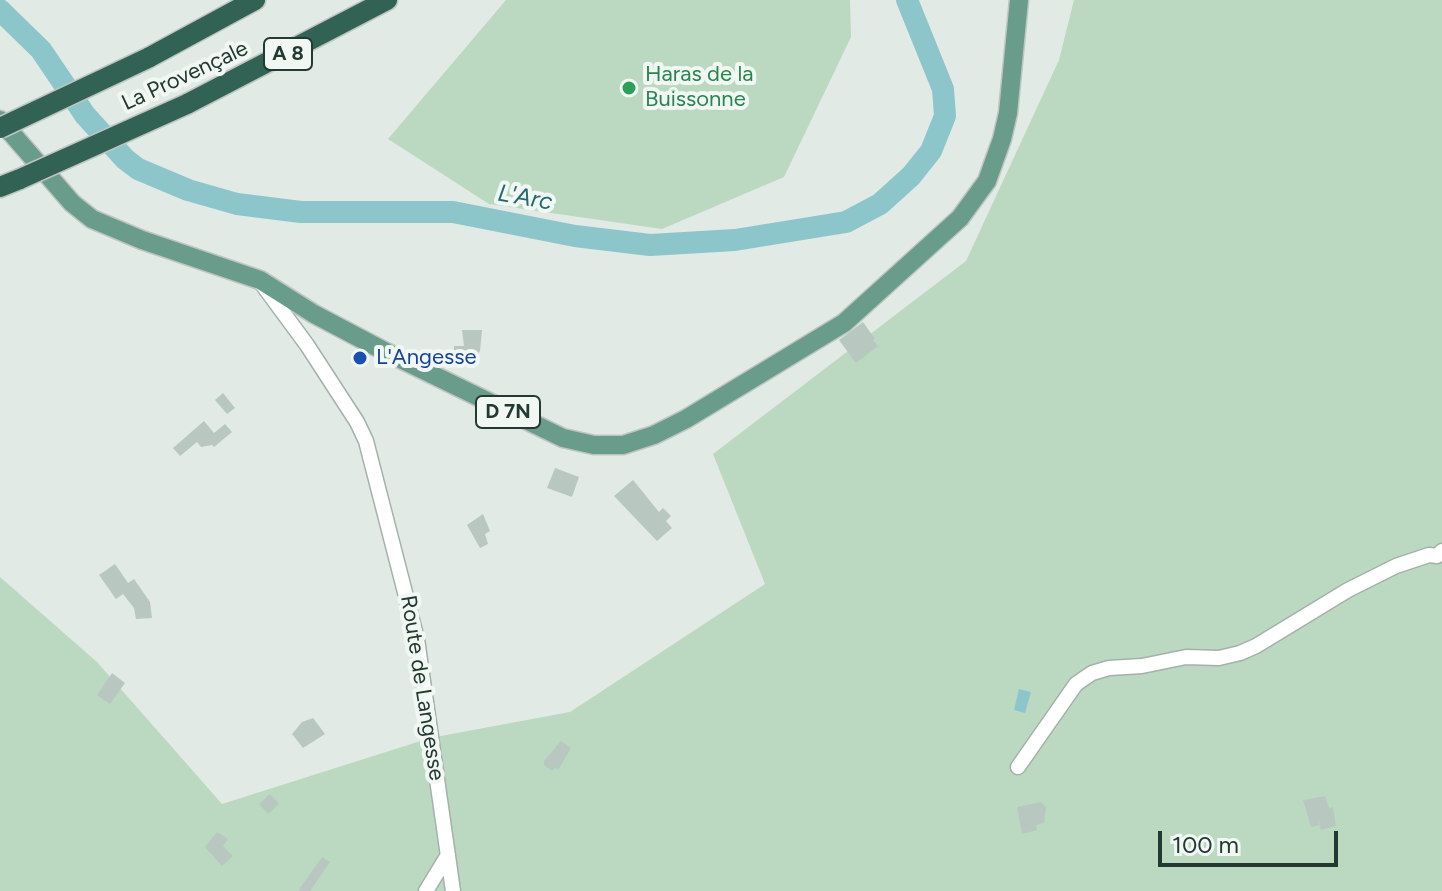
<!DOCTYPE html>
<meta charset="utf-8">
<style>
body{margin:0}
#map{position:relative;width:1442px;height:891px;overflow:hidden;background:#e1eae5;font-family:Figtree,sans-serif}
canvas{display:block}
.scale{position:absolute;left:1158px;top:831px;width:180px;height:36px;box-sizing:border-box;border:4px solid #233931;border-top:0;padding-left:10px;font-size:24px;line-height:28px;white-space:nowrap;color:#233931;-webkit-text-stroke:6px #f1f7f3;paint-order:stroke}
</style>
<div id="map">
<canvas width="1442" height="891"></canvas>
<div class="scale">100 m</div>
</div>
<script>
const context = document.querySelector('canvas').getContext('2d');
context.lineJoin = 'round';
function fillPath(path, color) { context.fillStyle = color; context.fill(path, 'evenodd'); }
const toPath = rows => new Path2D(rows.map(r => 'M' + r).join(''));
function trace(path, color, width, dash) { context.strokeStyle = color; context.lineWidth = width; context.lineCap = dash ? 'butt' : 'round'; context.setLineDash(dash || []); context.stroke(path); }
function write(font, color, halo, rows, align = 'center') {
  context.font = font + ' Figtree,sans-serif'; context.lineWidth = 8; context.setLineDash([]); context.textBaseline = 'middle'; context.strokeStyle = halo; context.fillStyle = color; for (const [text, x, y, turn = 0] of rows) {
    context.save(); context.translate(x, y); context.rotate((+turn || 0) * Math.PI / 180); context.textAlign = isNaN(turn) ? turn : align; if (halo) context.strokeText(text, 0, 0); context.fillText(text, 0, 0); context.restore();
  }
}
fillPath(toPath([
 [506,0,850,0,851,37,784,177,662,229,489,204,388,139],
 [1074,0,1442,0,1442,891,0,891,0,577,97,662,222,804,430,738,570,712,765,584,713,454,966,261,1059,60]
]), '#bbd9c1');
fillPath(toPath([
 [1019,689,1031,692,1025,713,1014,710]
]), '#8dc6ca');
trace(toPath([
 [0,10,41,50,85,115,125,159,138,169,188,190,237,204,301,212,453,212,575,236,650,245,735,240,846,222,880,204,911,176,931,151,945,116,943,89,907,0]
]), '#8dc6ca', 22);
fillPath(toPath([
 [863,322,875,339,873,340,878,346,856,363,839,340],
 [462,330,482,330,480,351,476,357,465,351,462,356,454,356,454,346,464,346],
 [223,393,235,408,227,414,215,400],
 [204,421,214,433,225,424,232,432,214,447,212,445,201,447,197,442,180,456,173,448],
 [555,468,579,477,572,497,547,488],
 [633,480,659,512,663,508,671,516,666,521,672,528,657,541,614,496],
 [483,514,490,531,485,534,488,544,480,548,467,525],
 [115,564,128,583,134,579,150,602,152,618,136,619,134,608,123,594,116,599,99,575],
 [112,673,125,683,110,704,97,695],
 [313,718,325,734,303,748,292,734,302,722],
 [561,741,571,748,558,770,555,768,552,771,544,765,544,761],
 [270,794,279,804,268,814,259,804],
 [1325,796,1329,808,1333,807,1336,826,1321,830,1317,815,1319,825,1311,827,1303,800],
 [1041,802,1046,807,1044,823,1036,825,1037,830,1022,834,1017,807],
 [217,832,228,839,223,846,233,856,222,866,205,847],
 [322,857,330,862,310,891,298,891]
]), '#b9c7c1');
const minor = toPath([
 [262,284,307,345,357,422,366,441,417,639,453,891],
 [1018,767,1076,684,1092,673,1109,668,1142,666,1186,657,1219,658,1240,653,1256,646,1348,590,1396,566,1429,555,1437,556,1442,551],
 [426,891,448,855]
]);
const major = toPath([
 [0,120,72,203,92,219,142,240,260,280,314,314,386,352,563,438,594,445,623,445,654,435,686,419,844,323,960,218,987,181,1002,139,1008,113,1019,0]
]);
const highway = toPath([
 [148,58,255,0],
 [187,104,387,0],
 [0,187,20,179]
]);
trace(minor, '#a4b1ab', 17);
trace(major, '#bdc4c1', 21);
trace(highway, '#bdc4c1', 23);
trace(minor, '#fff', 14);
trace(major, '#699c8a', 18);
trace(highway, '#316254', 20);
const highwayBridge = toPath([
 [0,128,148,58],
 [20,179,187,104]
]);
trace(highwayBridge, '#bdc4c1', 23, []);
trace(highwayBridge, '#316254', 20);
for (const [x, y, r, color] of [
 [629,88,8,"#2e9e5b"],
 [360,358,8,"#1a4fb4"]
]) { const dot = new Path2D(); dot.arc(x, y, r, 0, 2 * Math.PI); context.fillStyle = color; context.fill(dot); trace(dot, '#f1f7f3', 3); }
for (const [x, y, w] of [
 [288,54,48],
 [508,412,64]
]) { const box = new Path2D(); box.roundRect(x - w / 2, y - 16, w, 32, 6); context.fillStyle = '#f1f7f3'; context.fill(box); trace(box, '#233931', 2); }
write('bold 20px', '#233931', null, [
 ["A 8",288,54],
 ["D 7N",508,412]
]);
write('22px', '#27864d', '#f1f7f3', [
 ["Haras de la",645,75],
 ["Buissonne",645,100]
], 'left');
write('22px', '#233931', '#f1f7f3', [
 ["La Provençale",185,76,-25],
 ["Route de Langesse",422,688,81]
]);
write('22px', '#164399', '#f1f7f3', [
 ["L'Angesse",376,358]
], 'left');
write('italic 24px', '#23696f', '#f1f7f3', [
 ["L'Arc",525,198,10]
]);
</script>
